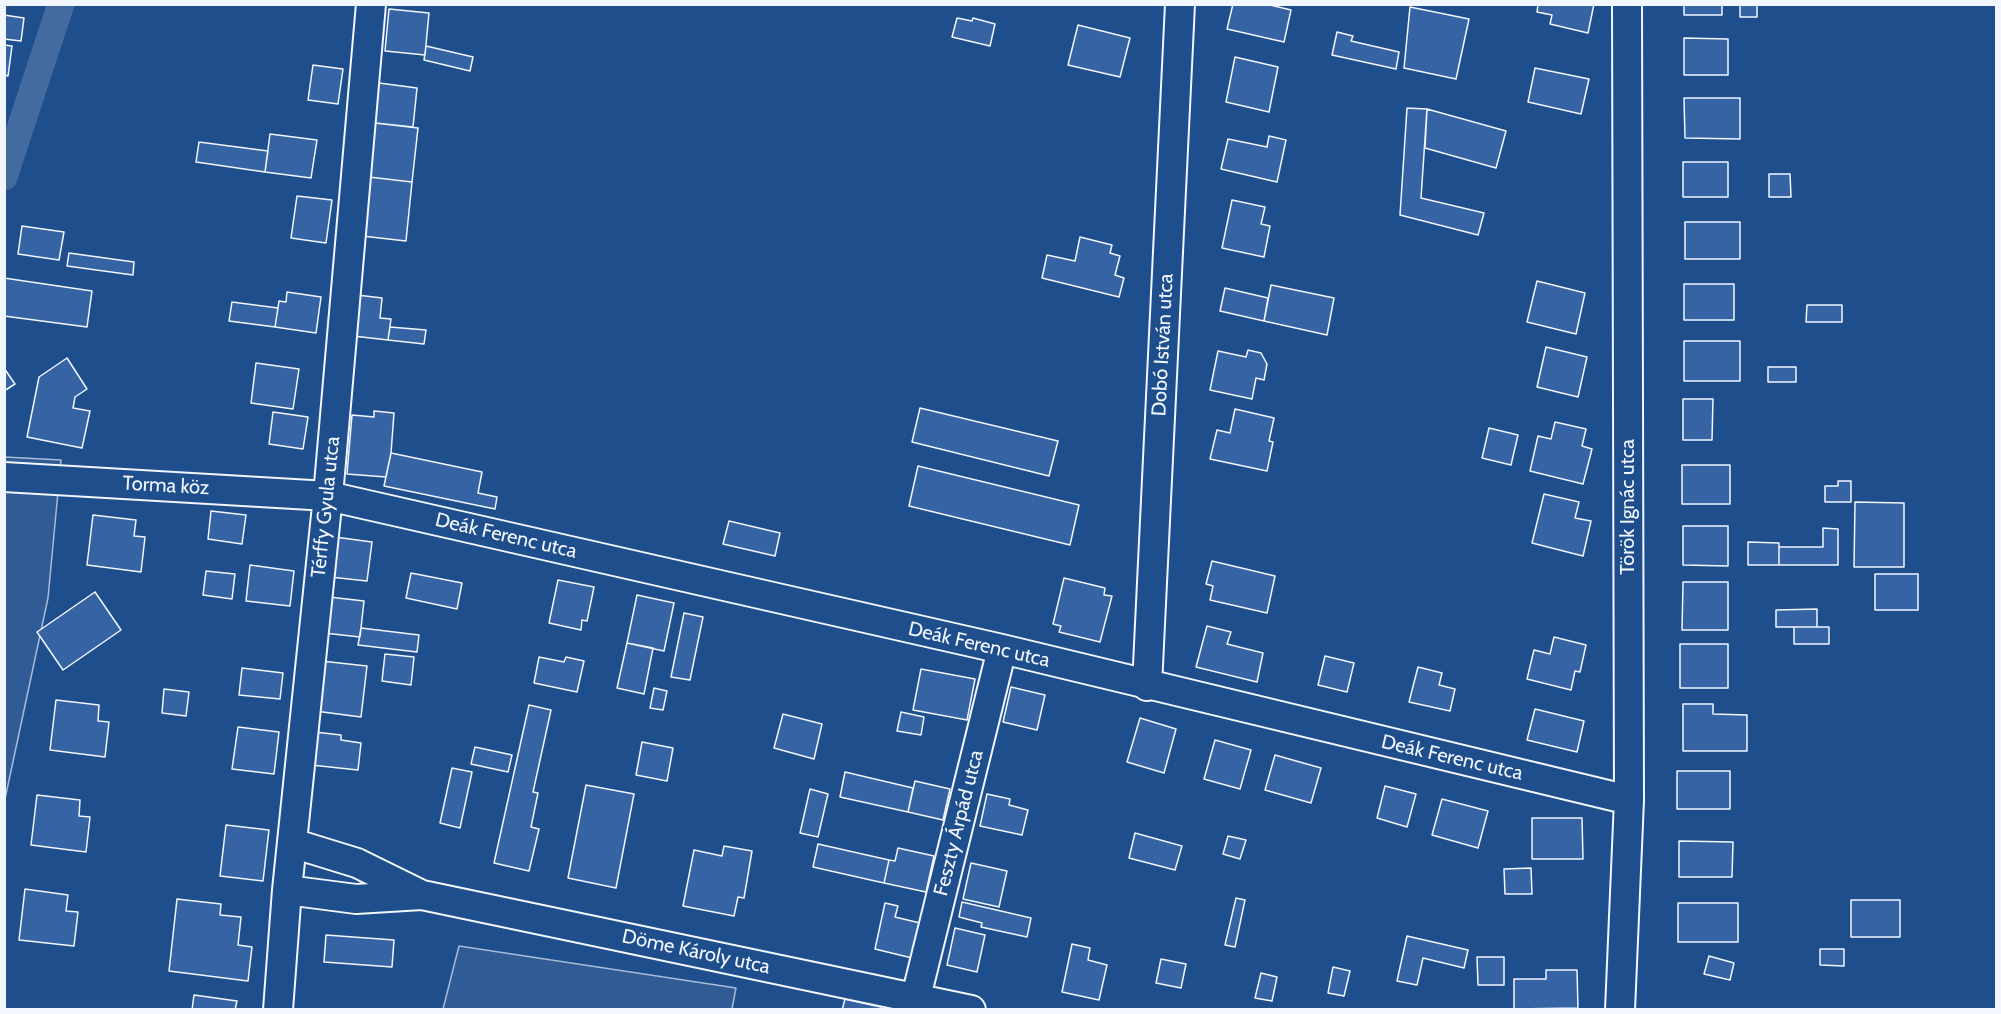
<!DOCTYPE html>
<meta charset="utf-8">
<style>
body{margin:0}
#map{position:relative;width:2001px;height:1014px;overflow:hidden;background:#1f4e8c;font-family:Cabin,sans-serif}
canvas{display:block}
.frame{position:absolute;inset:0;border:6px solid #f2f6ff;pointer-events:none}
</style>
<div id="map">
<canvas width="2001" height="1014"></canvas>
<div class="frame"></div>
</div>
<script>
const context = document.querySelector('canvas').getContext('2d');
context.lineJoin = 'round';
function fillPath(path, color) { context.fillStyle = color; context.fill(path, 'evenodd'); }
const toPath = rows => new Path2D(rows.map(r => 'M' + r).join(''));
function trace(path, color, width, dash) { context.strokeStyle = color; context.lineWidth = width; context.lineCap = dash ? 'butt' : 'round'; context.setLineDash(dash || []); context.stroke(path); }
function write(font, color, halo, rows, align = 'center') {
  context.font = font + ' Cabin,sans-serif'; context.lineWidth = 4.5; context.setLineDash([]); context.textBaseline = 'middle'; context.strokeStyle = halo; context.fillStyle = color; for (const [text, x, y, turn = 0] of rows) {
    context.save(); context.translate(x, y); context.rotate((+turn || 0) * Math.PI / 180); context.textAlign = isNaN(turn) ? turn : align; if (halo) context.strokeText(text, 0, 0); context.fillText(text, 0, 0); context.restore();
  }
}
const built = toPath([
 [5,457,61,460,48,598,5,799,5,457],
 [459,946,736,988,732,1009,443,1009,459,946]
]);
fillPath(built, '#305b95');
trace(built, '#a8bbd7', 1.5);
trace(toPath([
 [4,177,61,4]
]), '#446ba0', 27);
const building = toPath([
 [1233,4,1266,4,1291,10,1284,42,1227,29,1233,4],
 [1538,4,1594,4,1588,33,1550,24,1552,15,1537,12,1538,4],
 [1684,4,1722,4,1722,15,1684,15,1684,4],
 [1740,4,1757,4,1757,17,1740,17,1740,4],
 [1410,7,1469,19,1456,79,1404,68,1410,7],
 [389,9,429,13,425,55,385,51,389,9],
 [4,15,24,18,21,41,4,39,4,15],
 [957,18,972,21,973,18,995,24,990,46,952,37,957,18],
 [1078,25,1130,38,1120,77,1068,65,1078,25],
 [1337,32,1353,36,1351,41,1399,52,1396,69,1332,55,1337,32],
 [1684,38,1728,39,1728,75,1684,75,1684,38],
 [4,45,12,46,8,76,4,75,4,45],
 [426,46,473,57,470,71,424,60,426,46],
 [1235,57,1278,67,1269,112,1226,102,1235,57],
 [313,65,343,69,338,104,308,100,313,65],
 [1535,68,1589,79,1581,114,1528,102,1535,68],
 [379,83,417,88,413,127,375,123,379,83],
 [1684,98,1740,98,1740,139,1685,138,1684,98],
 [1407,108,1427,109,1421,198,1484,213,1478,235,1400,215,1407,108],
 [1427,109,1506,131,1496,168,1425,148,1427,109],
 [375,123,418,128,412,182,369,177,375,123],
 [270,134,317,140,311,178,265,172,270,134],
 [1269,136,1286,140,1277,182,1221,169,1228,139,1267,147,1269,136],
 [199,142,268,151,265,172,196,162,199,142],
 [1683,162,1728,162,1728,197,1683,197,1683,162],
 [1769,174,1790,174,1791,197,1769,197,1769,174],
 [369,177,412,182,406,241,362,236,369,177],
 [297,196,332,200,326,243,291,238,297,196],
 [1232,200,1265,207,1261,224,1270,226,1264,257,1222,248,1232,200],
 [1685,222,1740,222,1740,259,1685,259,1685,222],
 [22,226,64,232,59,260,18,254,22,226],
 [1080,237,1112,245,1110,253,1120,256,1115,275,1124,278,1119,297,1042,278,1047,255,1075,261,1080,237],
 [69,253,134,262,133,275,67,266,69,253],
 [4,278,92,291,87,327,4,316,4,278],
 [1537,281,1585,293,1576,334,1527,322,1537,281],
 [1684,284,1734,284,1734,320,1684,320,1684,284],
 [1271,285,1334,298,1327,335,1264,321,1271,285],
 [1225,288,1268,298,1264,321,1220,311,1225,288],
 [287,292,321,297,316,333,275,327,279,301,286,302,287,292],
 [357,295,382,298,380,318,391,319,388,340,353,336,357,295],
 [232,302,278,308,275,327,229,321,232,302],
 [1807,305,1842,305,1842,322,1806,322,1807,305],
 [390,327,426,330,424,344,388,340,390,327],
 [1684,341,1740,341,1740,381,1684,381,1684,341],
 [1546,347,1587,357,1578,397,1537,387,1546,347],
 [1248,350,1261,353,1267,364,1264,380,1256,378,1252,399,1210,390,1218,351,1246,357,1248,350],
 [67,358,87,389,75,397,73,408,90,411,82,448,27,437,39,377,67,358],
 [256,363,299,369,293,409,251,403,256,363],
 [1768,367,1796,367,1796,382,1768,382,1768,367],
 [4,368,15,384,4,391,4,368],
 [1683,399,1713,399,1712,440,1683,440,1683,399],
 [920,408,1058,441,1049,476,912,442,920,408],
 [1235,409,1274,418,1269,441,1273,442,1267,471,1210,459,1217,430,1230,433,1235,409],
 [374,411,394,413,391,453,386,477,347,474,352,415,374,417,374,411],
 [273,412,308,417,303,449,269,444,273,412],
 [1555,422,1586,429,1582,446,1592,449,1583,484,1530,471,1538,436,1551,439,1555,422],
 [1489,428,1518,435,1511,465,1482,458,1489,428],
 [391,453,482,472,478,493,497,497,495,509,384,486,391,453],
 [1682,465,1730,465,1730,504,1682,504,1682,465],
 [918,466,1079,505,1070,545,909,506,918,466],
 [1838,481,1851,481,1851,502,1825,502,1825,486,1838,486,1838,481],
 [1544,494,1579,502,1575,518,1591,521,1583,556,1532,543,1544,494],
 [1855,502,1904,503,1904,567,1854,567,1855,502],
 [211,511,246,515,242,544,208,539,211,511],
 [93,515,136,520,134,536,145,537,141,572,87,565,93,515],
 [729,521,780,533,775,556,723,544,729,521],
 [1683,526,1728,526,1728,566,1683,565,1683,526],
 [1823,528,1838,529,1838,565,1779,565,1779,547,1823,547,1823,528],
 [335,537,372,542,367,581,330,577,335,537],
 [1748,542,1779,543,1779,565,1748,565,1748,542],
 [1212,561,1275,576,1267,613,1210,600,1213,586,1206,584,1212,561],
 [250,565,294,571,290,606,246,601,250,565],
 [206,571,235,574,232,599,203,595,206,571],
 [411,573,462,583,457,609,406,598,411,573],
 [1875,574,1918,574,1918,610,1875,610,1875,574],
 [1064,578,1105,588,1104,595,1112,596,1100,642,1059,632,1061,626,1053,624,1064,578],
 [558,580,594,587,587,621,582,620,581,630,549,623,558,580],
 [1683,582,1728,582,1728,630,1682,630,1683,582],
 [95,592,121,630,63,670,37,632,95,592],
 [637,595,674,603,664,651,627,643,637,595],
 [329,597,364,601,360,637,324,633,329,597],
 [1817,609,1817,627,1776,627,1776,610,1817,609],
 [684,613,703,617,690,680,671,677,684,613],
 [1207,626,1231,632,1227,644,1263,653,1257,682,1196,667,1207,626],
 [1794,627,1829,627,1829,644,1794,644,1794,627],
 [361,628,419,635,417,652,358,645,361,628],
 [1554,637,1586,645,1580,672,1575,671,1571,690,1527,679,1534,650,1550,654,1554,637],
 [627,643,653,648,644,694,617,688,627,643],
 [1680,644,1728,644,1728,688,1680,688,1680,644],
 [385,654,414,657,411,685,382,681,385,654],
 [1325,656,1354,663,1347,692,1318,685,1325,656],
 [539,657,564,662,566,657,584,661,577,692,534,683,539,657],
 [321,661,367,666,361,717,315,711,321,661],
 [1418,667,1442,673,1439,685,1455,689,1450,711,1409,702,1418,667],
 [242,668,283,673,280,699,239,695,242,668],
 [921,669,975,679,967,720,913,710,921,669],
 [1011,687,1045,695,1037,730,1003,722,1011,687],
 [654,688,667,691,663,710,650,708,654,688],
 [164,689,189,692,186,716,162,713,164,689],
 [56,700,99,705,98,721,109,722,105,757,50,750,56,700],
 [1683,704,1713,704,1713,714,1747,715,1747,751,1683,751,1683,704],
 [529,705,551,710,533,792,538,793,531,827,539,829,529,871,494,863,529,705],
 [1535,709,1584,721,1577,752,1527,740,1535,709],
 [901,712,924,717,921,735,897,731,901,712],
 [783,714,822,724,814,759,774,748,783,714],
 [1140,718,1176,729,1164,773,1127,762,1140,718],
 [238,727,279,732,274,774,232,769,238,727],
 [315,732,341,735,341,740,361,743,358,770,311,765,315,732],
 [1215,740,1251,750,1240,789,1204,779,1215,740],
 [642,742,673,748,667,781,636,775,642,742],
 [475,747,512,755,508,772,471,764,475,747],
 [1275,755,1321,768,1311,803,1265,790,1275,755],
 [452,768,472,772,460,828,440,823,452,768],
 [1677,771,1730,771,1730,809,1677,809,1677,771],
 [845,772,913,788,908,812,840,797,845,772],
 [915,781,950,789,943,820,908,812,915,781],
 [586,785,634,794,616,888,568,878,586,785],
 [1385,786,1416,794,1407,827,1377,818,1385,786],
 [810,789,828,794,818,837,800,833,810,789],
 [987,794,1010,799,1009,805,1028,810,1022,835,980,826,987,794],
 [37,795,80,800,79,816,90,817,86,852,31,845,37,795],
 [1442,799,1488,811,1478,848,1432,835,1442,799],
 [1532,818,1582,818,1583,859,1532,859,1532,818],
 [226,825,269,830,263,881,220,876,226,825],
 [1135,833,1182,846,1175,870,1129,858,1135,833],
 [1228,836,1246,840,1240,859,1223,854,1228,836],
 [1679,841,1733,842,1732,877,1679,877,1679,841],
 [818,844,889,860,884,883,813,867,818,844],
 [724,846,752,851,744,898,738,897,734,916,683,906,694,850,722,856,724,846],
 [898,848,934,856,926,892,884,883,889,860,895,861,898,848],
 [971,863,1007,871,999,907,963,899,971,863],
 [1531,868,1532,894,1505,894,1504,869,1531,868],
 [25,889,68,895,66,911,78,912,74,946,19,940,25,889],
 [1236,898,1245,900,1235,947,1225,945,1236,898],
 [177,899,221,904,220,915,241,917,238,945,252,947,248,981,169,971,177,899],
 [1851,900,1900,900,1900,937,1851,937,1851,900],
 [962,902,1031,918,1027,937,981,927,982,923,959,917,962,902],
 [885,903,898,906,895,917,920,923,912,958,875,949,885,903],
 [1678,903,1738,903,1738,942,1678,942,1678,903],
 [955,928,985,935,977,972,947,965,955,928],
 [326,935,394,940,392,967,324,962,326,935],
 [1407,936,1468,950,1464,968,1423,958,1417,985,1397,981,1407,936],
 [1072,944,1090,948,1088,960,1107,965,1099,1000,1062,992,1072,944],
 [1820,949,1844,949,1844,966,1820,965,1820,949],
 [1709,956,1734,963,1730,980,1704,974,1709,956],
 [1477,957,1504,957,1504,985,1478,985,1477,957],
 [1161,959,1186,964,1181,988,1156,983,1161,959],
 [1333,967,1350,971,1344,996,1328,993,1333,967],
 [1546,970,1577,970,1578,1008,1514,1009,1514,979,1546,979,1546,970],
 [1261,973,1277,977,1272,1001,1255,998,1261,973],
 [194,995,237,1001,235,1010,192,1010,194,995],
 [845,999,881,1007,880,1010,842,1010,845,999]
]);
fillPath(building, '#3563a3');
trace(building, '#f2f6ff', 1.5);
const minor = toPath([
 [4,477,328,496,1002,649,1629,800],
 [1147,686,1180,4],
 [292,843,357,863,420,894],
 [287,890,356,899,422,895,971,1010],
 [916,997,1002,649],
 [278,1010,287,890,328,496,371,4],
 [1620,1010,1629,800,1627,4]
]);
trace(minor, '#f2f6ff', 32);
trace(minor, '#1f4e8c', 28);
write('20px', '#f2f6ff', '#1f4e8c', [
 ["Dobó István utca",1163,345,-87],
 ["Torma köz",166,486,3],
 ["Térffy Gyula utca",326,507,-84],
 ["Török Ignác utca",1628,507,-90],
 ["Deák Ferenc utca",506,536,13],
 ["Deák Ferenc utca",979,645,13],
 ["Deák Ferenc utca",1452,758,13],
 ["Feszty Árpád utca",959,823,-76],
 ["Döme Károly utca",696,952,12]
]);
</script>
